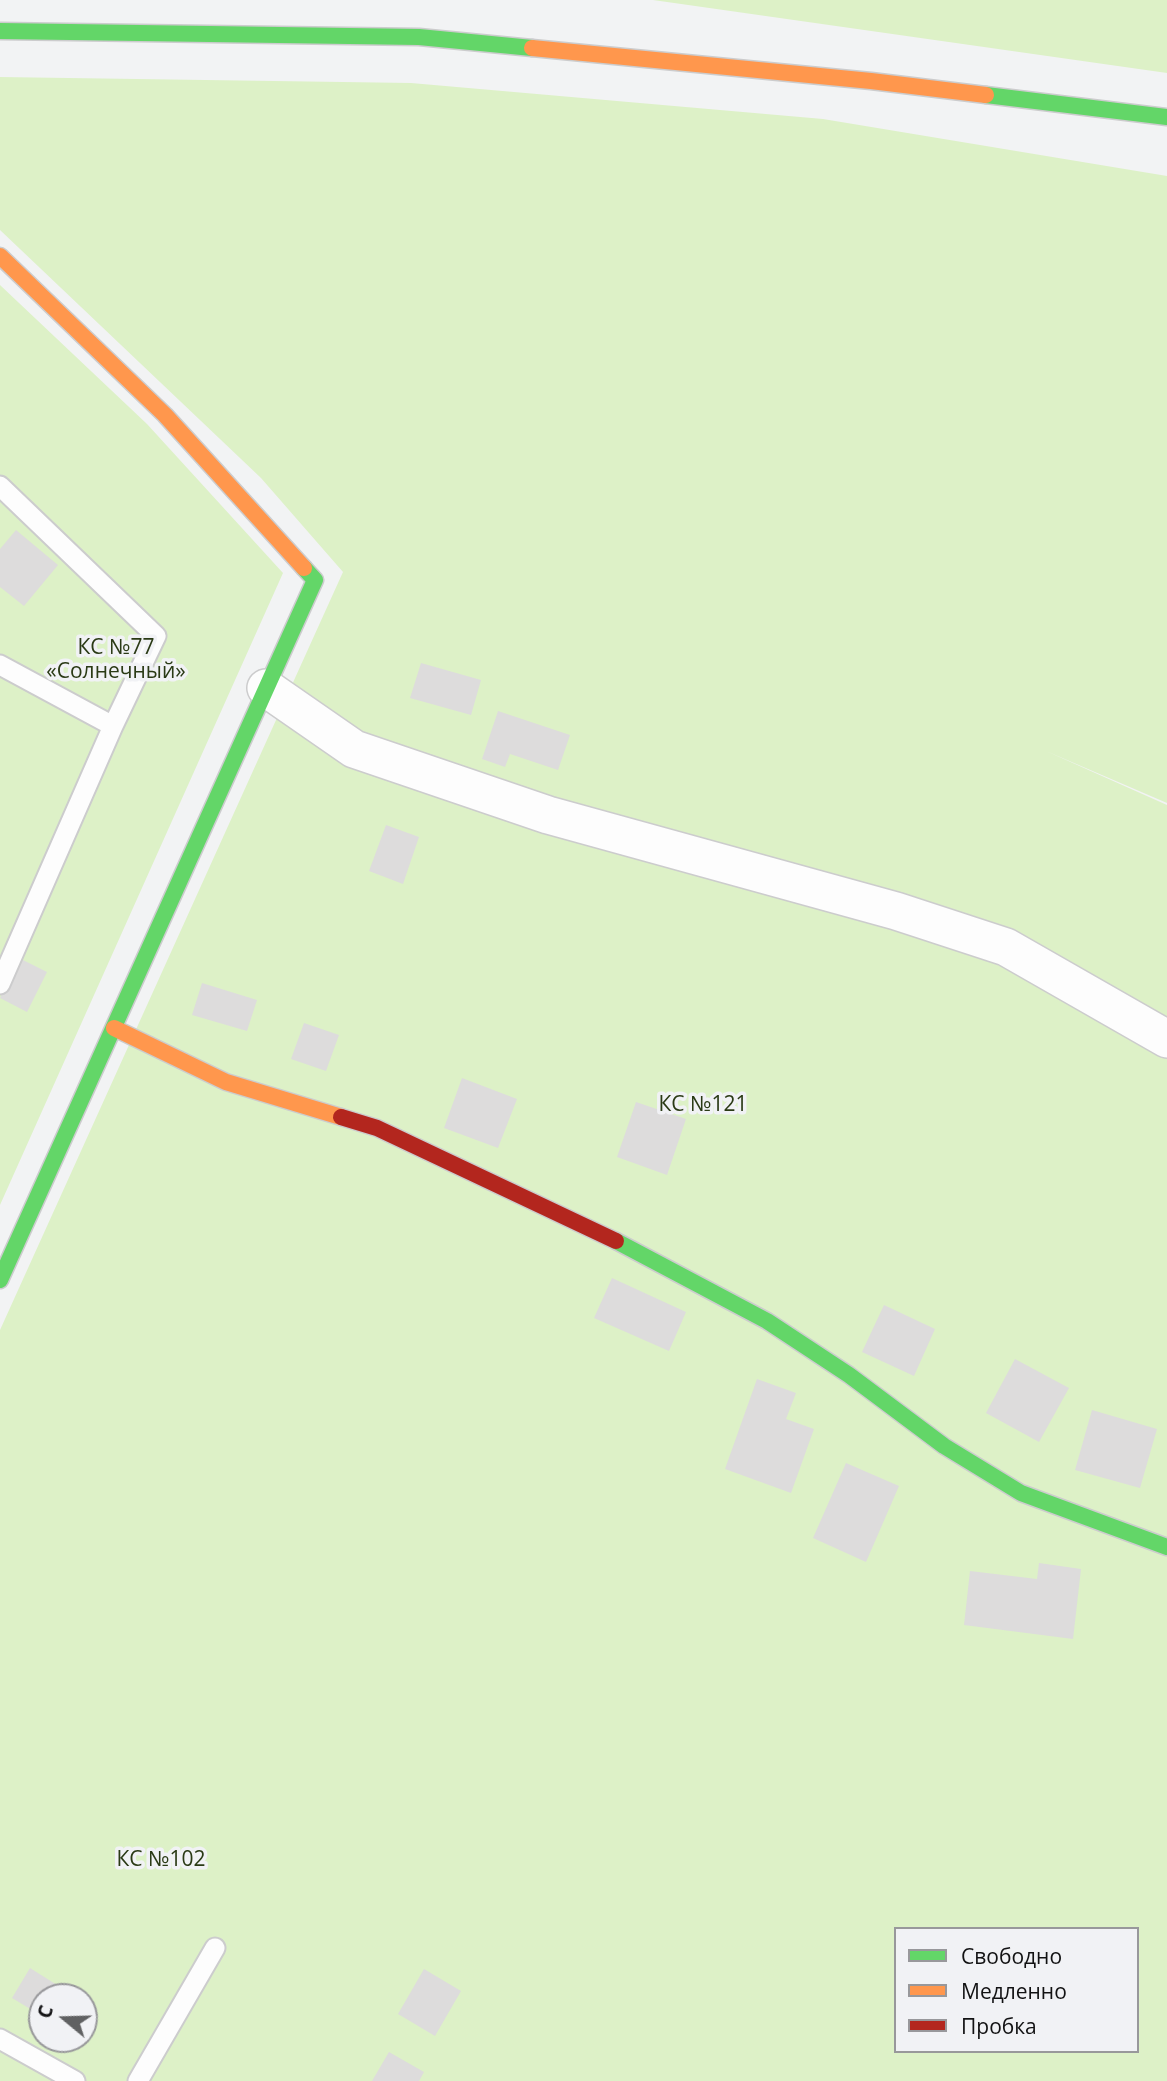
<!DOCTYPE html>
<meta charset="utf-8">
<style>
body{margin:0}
#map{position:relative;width:1167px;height:2081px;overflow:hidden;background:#f2f3f4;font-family:"Open Sans",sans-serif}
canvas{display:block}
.legend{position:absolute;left:894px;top:1927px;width:245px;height:126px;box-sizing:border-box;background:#f1f2f5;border:2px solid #98989b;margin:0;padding:9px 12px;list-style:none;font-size:21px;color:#121213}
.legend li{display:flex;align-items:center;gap:14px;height:35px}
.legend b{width:35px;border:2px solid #98989b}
.north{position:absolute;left:28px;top:1983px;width:70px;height:70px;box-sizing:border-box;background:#f1f2f5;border:2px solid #98989b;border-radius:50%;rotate:289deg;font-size:19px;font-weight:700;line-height:28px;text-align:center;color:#121213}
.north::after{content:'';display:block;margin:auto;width:24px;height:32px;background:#606162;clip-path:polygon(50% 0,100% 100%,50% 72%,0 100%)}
</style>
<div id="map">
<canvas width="1167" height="2081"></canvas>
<ul class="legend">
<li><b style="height:9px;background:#63d668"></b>Свободно</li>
<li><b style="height:9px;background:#ff974d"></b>Медленно</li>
<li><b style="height:9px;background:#b3261e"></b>Пробка</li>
</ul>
<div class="north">С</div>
</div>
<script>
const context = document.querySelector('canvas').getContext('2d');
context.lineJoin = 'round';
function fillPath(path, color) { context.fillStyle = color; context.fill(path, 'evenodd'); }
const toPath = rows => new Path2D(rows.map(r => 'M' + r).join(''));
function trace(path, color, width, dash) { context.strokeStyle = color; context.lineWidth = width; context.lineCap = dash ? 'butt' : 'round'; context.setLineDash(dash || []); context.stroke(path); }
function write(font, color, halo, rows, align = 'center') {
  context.font = font + ' "Open Sans",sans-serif'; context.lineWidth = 7; context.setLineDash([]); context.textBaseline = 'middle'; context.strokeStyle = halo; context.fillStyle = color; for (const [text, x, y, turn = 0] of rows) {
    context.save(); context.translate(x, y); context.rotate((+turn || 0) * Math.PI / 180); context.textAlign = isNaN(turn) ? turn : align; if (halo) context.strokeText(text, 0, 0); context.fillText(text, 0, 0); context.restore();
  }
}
fillPath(toPath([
 [653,0,1167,0,1167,73],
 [0,77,411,83,823,119,1167,176,1167,803,1046,751,1167,805,1167,2081,0,2081,0,1330,343,572,261,478,0,230],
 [896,1929,1137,1929,1137,2051,896,2051],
 [42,1997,84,1997,84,2039,42,2039],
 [0,285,147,424,283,573,0,1205]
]), '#ddf1c7');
fillPath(toPath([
 [16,530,58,565,24,606,0,587,0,549],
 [421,663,481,680,471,715,410,698],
 [498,711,570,735,558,770,510,754,505,767,482,759],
 [386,825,419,837,403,884,369,871],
 [19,958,47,972,27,1012,0,998],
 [202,983,257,1000,247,1031,192,1015],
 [304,1023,339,1035,326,1071,291,1059],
 [462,1078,517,1099,498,1148,444,1128],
 [636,1102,686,1119,667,1175,617,1157],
 [612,1278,686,1312,669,1351,594,1318],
 [884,1305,935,1329,914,1376,862,1352],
 [1015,1359,1069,1388,1039,1442,986,1413],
 [757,1379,796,1393,786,1419,814,1429,791,1493,725,1469],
 [1092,1410,1157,1429,1140,1488,1075,1470],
 [846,1463,899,1486,866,1562,813,1538],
 [1039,1563,1081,1569,1073,1639,964,1625,970,1571,1037,1579],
 [30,1968,73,1995,72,1997,42,1997,42,2016,12,1998],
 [424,1969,461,1991,435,2036,398,2014],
 [389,2052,424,2072,419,2081,372,2081]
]), '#dddcdc');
const lane = toPath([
 [0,486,156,636,113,726,0,984],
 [0,665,113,726],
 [0,2039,75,2081],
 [138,2081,215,1948]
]);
const street = toPath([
 [266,688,354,749,548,815,896,911,1006,947,1167,1039]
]);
const fast = toPath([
 [0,31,419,37,532,48],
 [986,95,1167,117],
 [616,1241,767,1321,849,1375,944,1446,1021,1493,1167,1547],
 [0,1280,315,580,304,568]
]);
const slow = toPath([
 [532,48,871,81,986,95],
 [0,256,165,415,304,568],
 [114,1028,226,1082,341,1117]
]);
const jam = toPath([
 [341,1117,377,1128,616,1241]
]);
trace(lane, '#cccccd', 23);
trace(street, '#cccccd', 40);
trace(fast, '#cccccd', 19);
trace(slow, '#cccccd', 19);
trace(jam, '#cccccd', 19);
trace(lane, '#fdfdfd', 19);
trace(street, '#fdfdfd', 37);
trace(fast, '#63d668', 16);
trace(slow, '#ff974d', 16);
trace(jam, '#b3261e', 16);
write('21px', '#2a3a15', '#f1f2f5', [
 ["КС №77",116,648],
 ["«Солнечный»",116,672],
 ["КС №121",703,1105],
 ["КС №102",161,1860]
]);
</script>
